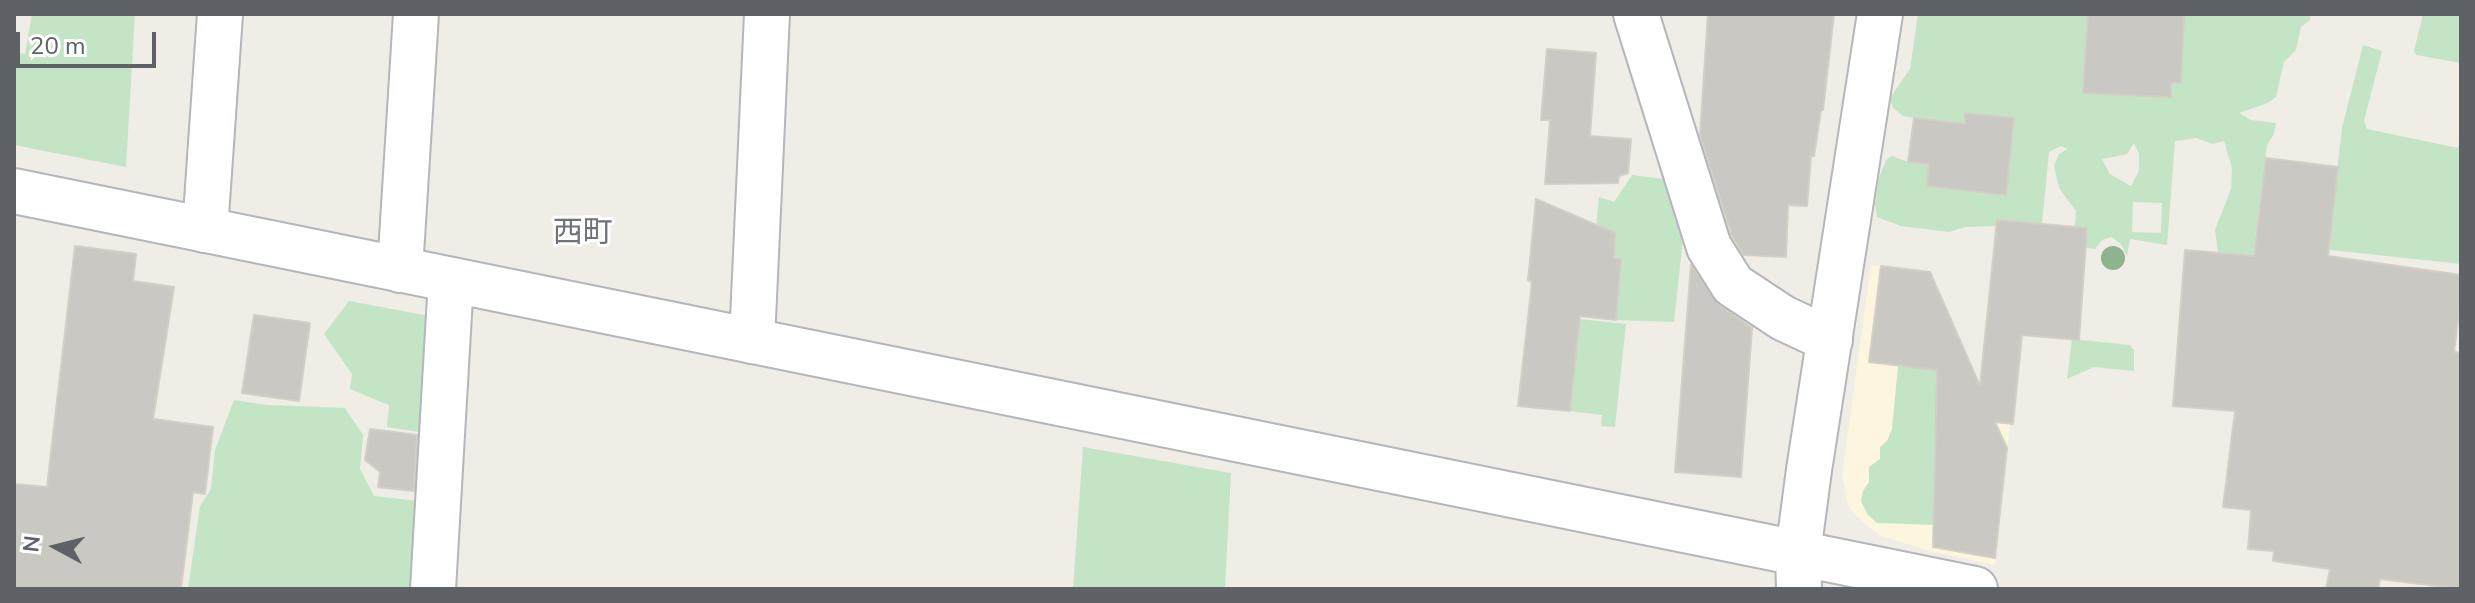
<!DOCTYPE html>
<meta charset="utf-8">
<style>
body{margin:0}
#map{position:relative;width:2475px;height:603px;overflow:hidden;background:#efede6;font-family:"Nunito Sans",sans-serif}
canvas{display:block}
.frame{position:absolute;inset:0;border:16px solid #5e6165;pointer-events:none}
.north{position:absolute;left:16px;top:507px;width:80px;height:80px;-webkit-text-stroke:6px #fff;paint-order:stroke;rotate:277deg;font-size:22px;font-weight:700;line-height:32px;text-align:center;color:#5e6165}
.north::after{content:'';display:block;margin:auto;width:28px;height:36px;background:#5e6165;clip-path:polygon(50% 0,100% 100%,50% 72%,0 100%)}
.scale{position:absolute;left:16px;top:32px;width:140px;height:36px;box-sizing:border-box;border:4px solid #5e6165;border-top:0;padding-left:10px;font-size:24px;line-height:28px;white-space:nowrap;color:#5e6165;-webkit-text-stroke:6px #fff;paint-order:stroke}
</style>
<div id="map">
<canvas width="2475" height="603"></canvas>
<div class="frame"></div>
<div class="north">N</div>
<div class="scale">20 m</div>
</div>
<script>
const context = document.querySelector('canvas').getContext('2d');
context.lineJoin = 'round';
function fillPath(path, color) { context.fillStyle = color; context.fill(path, 'evenodd'); }
const toPath = rows => new Path2D(rows.map(r => 'M' + r).join(''));
function trace(path, color, width, dash) { context.strokeStyle = color; context.lineWidth = width; context.lineCap = dash ? 'butt' : 'round'; context.setLineDash(dash || []); context.stroke(path); }
function write(font, color, halo, rows, align = 'center') {
  context.font = font + ' "Nunito Sans","Noto Sans JP",sans-serif'; context.lineWidth = 6; context.setLineDash([]); context.textBaseline = 'middle'; context.strokeStyle = halo; context.fillStyle = color; for (const [text, x, y, turn = 0] of rows) {
    context.save(); context.translate(x, y); context.rotate((+turn || 0) * Math.PI / 180); context.textAlign = isNaN(turn) ? turn : align; if (halo) context.strokeText(text, 0, 0); context.fillText(text, 0, 0); context.restore();
  }
}
fillPath(toPath([
 [1871,265,1930,272,1940,356,1936,419,2010,424,1995,565,1929,551,1879,535,1857,517,1848,505,1842,475]
]), '#fcf6de');
fillPath(toPath([
 [32,14,135,14,126,167,14,145,14,52,25,54],
 [1918,14,2311,14,2310,20,2301,27,2296,50,2284,62,2276,97,2268,103,2239,113,2251,120,2276,123,2274,134,2267,145,2253,255,2218,252,2215,230,2231,189,2232,168,2224,141,2213,144,2196,138,2175,141,2167,245,2130,239,2127,256,2121,244,2111,237,2102,240,2095,249,2085,247,2088,228,2075,227,2076,211,2059,188,2054,166,2059,154,2068,149,2061,146,2049,152,2042,224,1997,220,1996,226,1965,227,1949,232,1901,226,1877,217,1875,205,1879,178,1886,160,1892,156,1908,162,1929,164,1928,186,2005,194,2003,141,2005,117,1966,113,1965,124,1914,118,1903,116,1893,108,1890,98,1910,69],
 [2134,143,2139,154,2139,171,2131,186,2110,174,2102,159,2127,154],
 [2133,202,2162,203,2161,233,2132,232],
 [2423,14,2461,14,2461,63,2416,55,2414,51],
 [2363,45,2382,51,2364,121,2367,129,2458,148,2461,133,2461,264,2312,248,2330,233,2342,128],
 [1632,175,1679,181,1683,213,1683,239,1674,322,1616,320,1621,259,1593,256,1599,197,1614,202],
 [349,301,435,317,426,433,387,427,389,405,350,389,352,374,324,334],
 [1579,319,1626,324,1615,427,1601,426,1602,415,1570,411],
 [2072,339,2130,345,2134,350,2134,371,2094,367,2067,379],
 [1908,352,1940,356,1934,525,1877,523,1868,515,1861,501,1863,491,1869,482,1869,467,1880,459,1880,447,1887,441,1892,429,1898,366,1906,366],
 [234,400,267,405,345,408,363,435,360,469,374,496,418,501,421,589,188,589,200,506,211,489,215,450],
 [1083,447,1231,473,1225,589,1073,589]
]), '#c4e4c6');
const building = toPath([
 [1708,14,1834,14,1823,110,1821,110,1814,156,1811,156,1807,206,1788,205,1786,257,1743,255,1732,236,1700,135,1708,14],
 [2088,14,2184,14,2181,83,2171,83,2171,97,2083,93,2088,14],
 [1547,49,1596,53,1590,136,1631,139,1628,173,1619,176,1618,183,1545,184,1550,120,1541,120,1547,49],
 [1965,113,2014,118,2006,195,1927,186,1929,164,1908,162,1914,118,1965,124,1965,113],
 [2266,158,2338,167,2328,256,2461,275,2461,297,2454,352,2461,353,2461,589,2380,579,2378,589,2326,589,2330,569,2273,561,2274,551,2248,549,2251,510,2223,507,2235,411,2173,406,2185,250,2254,256,2266,158],
 [1536,199,1615,233,1614,258,1621,259,1616,320,1580,316,1570,411,1518,406,1532,282,1528,280,1536,199],
 [1997,220,2087,228,2079,340,2022,335,2013,424,1995,422,2007,448,1995,558,1933,547,1937,370,1869,362,1881,266,1930,272,1980,386,1997,220],
 [75,246,136,254,133,281,174,287,153,419,213,427,205,494,193,492,181,589,14,589,14,484,47,487,75,246],
 [1691,265,1719,305,1752,328,1741,477,1675,472,1691,265],
 [254,315,310,323,299,401,242,393,254,315],
 [370,429,417,435,414,491,378,487,380,472,365,460,370,429]
]);
fillPath(building, '#cac8c2');
trace(building, '#d3cfc5', 2);
const minor = toPath([
 [1636,14,1709,247,1733,285,1783,318,1830,340],
 [205,230,220,14],
 [400,270,416,14],
 [752,341,767,14],
 [433,589,451,280]
]);
const tertiary = toPath([
 [14,191,1975,589],
 [1799,589,1798,553,1809,470,1880,14]
]);
trace(minor, '#b3b6ba', 48);
trace(tertiary, '#b3b6ba', 48);
trace(minor, '#fff', 44);
trace(tertiary, '#fff', 44);
context.fillStyle = '#8db48c';
for (const [x, y] of [
 [2113,258]
]) { context.beginPath(); context.arc(x, y, 12, 0, 2 * Math.PI); context.fill(); }
write('30px', '#6f7277', '#fff', [
 ["西町",583,235]
]);
</script>
